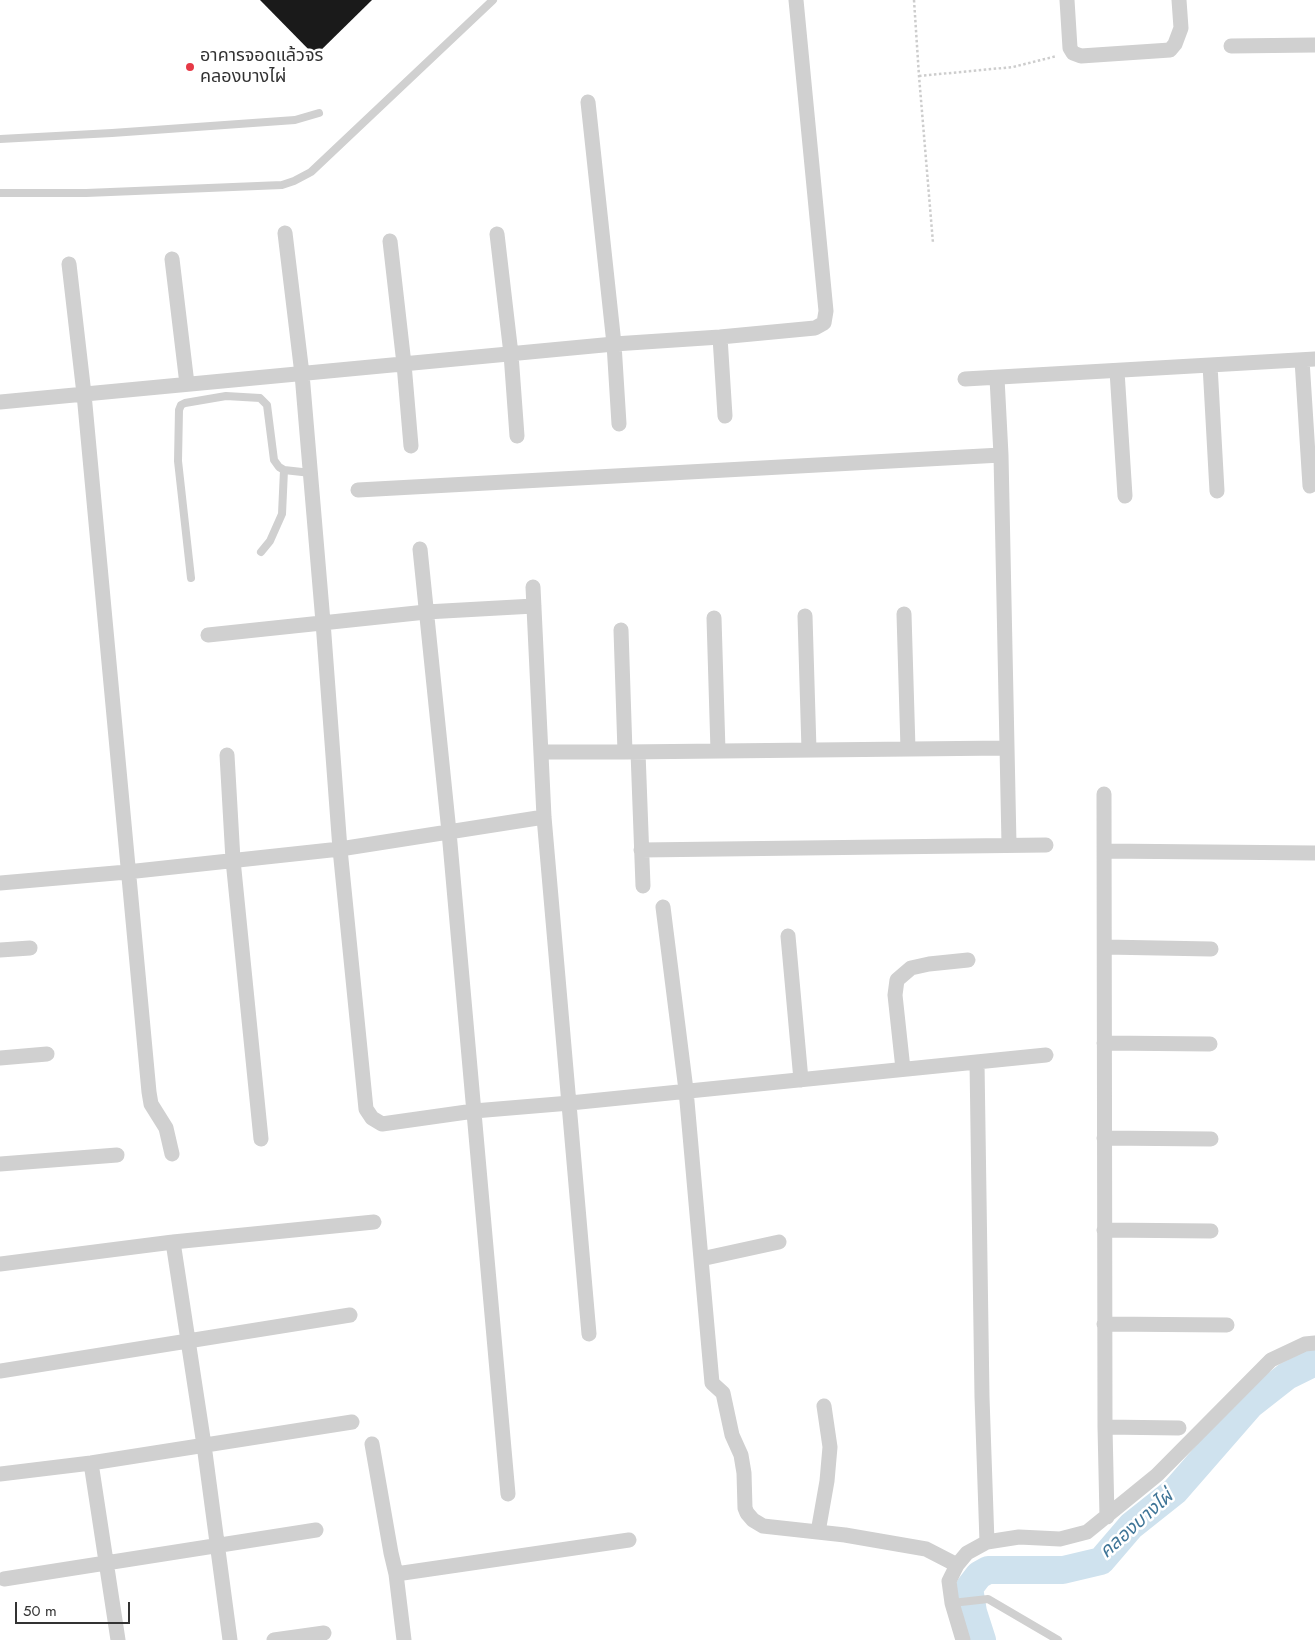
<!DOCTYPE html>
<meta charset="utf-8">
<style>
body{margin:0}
#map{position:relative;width:1315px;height:1640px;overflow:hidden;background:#fff;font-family:Jost,sans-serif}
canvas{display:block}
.scale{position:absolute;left:15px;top:1602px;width:115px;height:22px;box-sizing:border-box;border:2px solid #333;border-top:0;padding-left:6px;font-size:15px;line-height:18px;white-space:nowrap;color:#333;-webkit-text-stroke:4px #fff;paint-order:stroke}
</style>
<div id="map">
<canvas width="1315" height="1640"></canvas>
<div class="scale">50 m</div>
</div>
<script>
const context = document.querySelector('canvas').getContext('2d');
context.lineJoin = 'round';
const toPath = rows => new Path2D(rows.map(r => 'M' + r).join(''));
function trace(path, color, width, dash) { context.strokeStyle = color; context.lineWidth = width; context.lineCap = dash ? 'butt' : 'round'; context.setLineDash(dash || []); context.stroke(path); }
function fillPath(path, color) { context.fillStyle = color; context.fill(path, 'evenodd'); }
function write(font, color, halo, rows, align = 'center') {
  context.font = font + ' Jost,"Noto Sans Thai",sans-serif'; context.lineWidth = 5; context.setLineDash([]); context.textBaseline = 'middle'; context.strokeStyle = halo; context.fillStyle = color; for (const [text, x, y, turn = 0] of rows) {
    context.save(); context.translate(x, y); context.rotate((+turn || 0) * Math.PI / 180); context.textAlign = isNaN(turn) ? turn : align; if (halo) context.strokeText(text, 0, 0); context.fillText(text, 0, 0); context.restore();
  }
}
trace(toPath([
 [982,1640,973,1612,969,1588,979,1575,988,1570,1063,1570,1101,1561,1131,1526,1175,1491,1250,1405,1287,1376,1315,1362]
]), '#cfe2ee', 28);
fillPath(toPath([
 [260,0,372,0,315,56]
]), '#1a1a1a');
trace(toPath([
 [914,0,919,76,933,243],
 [919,76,1013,67,1057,56]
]), '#cdcdcd', 2.5, [2.5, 2.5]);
trace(toPath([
 [0,139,112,133,295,120,319,113],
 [0,193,86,193,282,185,294,181,311,172,493,0],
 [261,552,270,541,282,514,284,470],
 [191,578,178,461,179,410,181,405,185,403,226,396,260,398,267,405,274,460,279,467,284,470,311,473],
 [952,1603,988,1599,1058,1640]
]), '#d0d0d0', 8);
trace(toPath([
 [1067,0,1070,48,1073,53,1081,56,1170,50,1175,44,1181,28,1179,0],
 [1231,46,1315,45],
 [588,102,614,344,619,424],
 [285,233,302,374,323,622,340,849,366,1109,372,1118,382,1124,474,1111,570,1103,1046,1055],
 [497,234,511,354,517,436],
 [390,241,404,364,411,446],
 [172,259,187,384],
 [69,264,84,394,149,1092,151,1104,166,1128,172,1154],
 [720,337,725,416],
 [1302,360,1310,486],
 [1210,365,1217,491],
 [1117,371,1125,496],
 [997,378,1001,455,1009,844],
 [965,379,1315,359],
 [0,402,614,344,720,337,815,328,824,323,826,311,796,0],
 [358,490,1001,455],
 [420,549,449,832,508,1494],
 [533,587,544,817,589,1334],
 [904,614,908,749],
 [805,616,809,750],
 [714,618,718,751],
 [621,630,625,752],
 [208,635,426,612,534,606],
 [541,752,625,752,1006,748],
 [638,752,643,886],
 [227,755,233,860,261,1139],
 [1104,794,1105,1427,1107,1517],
 [641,850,1046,845],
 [1104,851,1315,853],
 [0,883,127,872,340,849,544,817],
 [663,907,686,1090,712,1383,723,1393,732,1435,741,1455,744,1473,745,1508,747,1513,753,1520,763,1526,845,1535,926,1549,957,1565],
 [788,936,801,1080],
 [1105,947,1211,949],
 [0,950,30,948],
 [1104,1043,1210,1044],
 [0,1058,47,1054],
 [977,1062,982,1397,987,1542],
 [903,1069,895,995,897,980,911,968,929,964,968,960],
 [1104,1138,1211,1139],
 [0,1164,117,1155],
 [1104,1230,1211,1231],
 [173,1242,204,1445,230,1640],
 [701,1259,779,1242],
 [0,1264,173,1242,374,1222],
 [1104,1324,1227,1325],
 [0,1371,350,1315],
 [1105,1427,1179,1428],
 [372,1444,391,1553,396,1574,404,1640],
 [91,1463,118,1640],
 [0,1474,91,1463,352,1422],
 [818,1532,827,1481,830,1447,824,1406],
 [396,1574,629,1540],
 [4,1579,316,1530],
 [274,1640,324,1633],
 [963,1640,952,1603,949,1581,957,1565,967,1553,987,1542,1019,1537,1060,1539,1087,1532,1157,1475,1271,1360,1305,1344,1315,1343]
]), '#d0d0d0', 15);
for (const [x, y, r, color] of [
 [190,67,5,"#e63946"]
]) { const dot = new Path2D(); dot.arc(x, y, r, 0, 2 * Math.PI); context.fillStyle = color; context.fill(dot); trace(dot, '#fff', 2); }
write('18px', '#333', '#fff', [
 ["อาคารจอดแล้วจร",200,57],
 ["คลองบางไผ่",200,78]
], 'left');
write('italic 19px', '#3f7597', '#fff', [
 ["คลองบางไผ่",1137,1525,-42]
]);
</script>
